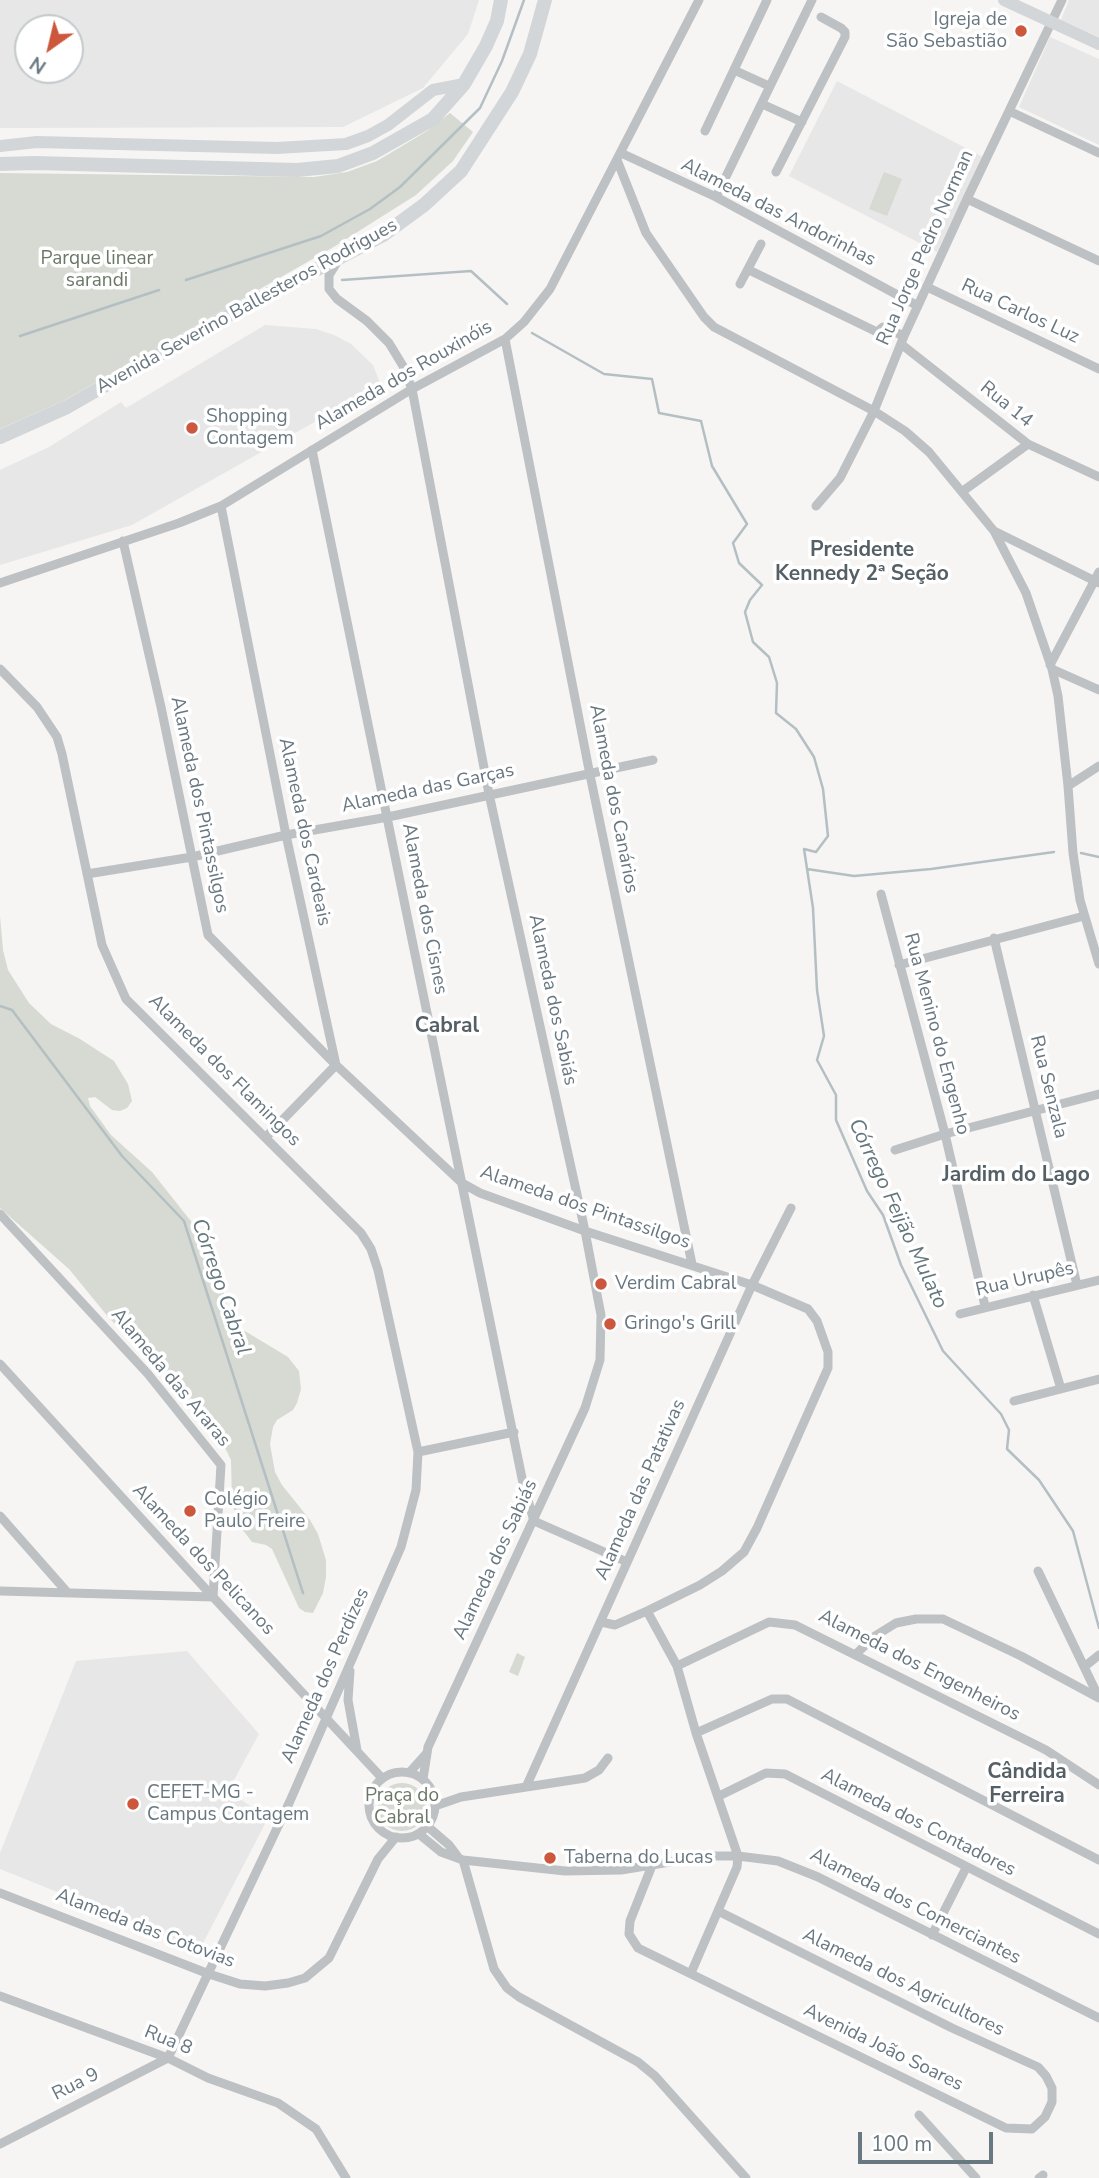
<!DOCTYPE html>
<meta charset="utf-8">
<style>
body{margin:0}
#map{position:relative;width:1099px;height:2178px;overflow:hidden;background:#f6f5f3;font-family:"Nunito Sans",sans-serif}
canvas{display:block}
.north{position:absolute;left:14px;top:14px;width:70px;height:70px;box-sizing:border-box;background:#fff;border:2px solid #c3c9cc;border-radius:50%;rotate:214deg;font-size:19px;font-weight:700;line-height:28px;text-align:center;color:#697780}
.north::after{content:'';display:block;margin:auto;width:24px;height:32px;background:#cc573d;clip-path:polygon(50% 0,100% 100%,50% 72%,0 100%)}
.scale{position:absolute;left:858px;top:2132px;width:135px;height:32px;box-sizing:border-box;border:4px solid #697780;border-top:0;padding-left:9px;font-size:21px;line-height:24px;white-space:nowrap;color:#697780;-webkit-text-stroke:5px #fff;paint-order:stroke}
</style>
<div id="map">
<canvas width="1099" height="2178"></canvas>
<div class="north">N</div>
<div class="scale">100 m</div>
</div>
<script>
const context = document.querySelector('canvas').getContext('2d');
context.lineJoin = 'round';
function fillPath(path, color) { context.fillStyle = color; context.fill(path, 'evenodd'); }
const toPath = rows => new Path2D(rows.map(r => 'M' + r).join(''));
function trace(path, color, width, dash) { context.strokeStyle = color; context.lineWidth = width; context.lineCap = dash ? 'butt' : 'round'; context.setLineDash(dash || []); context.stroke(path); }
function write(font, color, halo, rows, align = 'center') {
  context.font = font + ' "Nunito Sans",sans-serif'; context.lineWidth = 7; context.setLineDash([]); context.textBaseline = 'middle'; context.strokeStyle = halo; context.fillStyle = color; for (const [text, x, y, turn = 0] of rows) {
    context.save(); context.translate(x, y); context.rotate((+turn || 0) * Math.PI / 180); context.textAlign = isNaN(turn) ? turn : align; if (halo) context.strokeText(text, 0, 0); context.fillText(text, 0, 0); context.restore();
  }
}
fillPath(toPath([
 [0,0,479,0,468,34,423,88,343,127,0,128],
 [28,28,70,28,70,70,28,70],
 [1069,0,1099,0,1099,37,1061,20],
 [1050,37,1099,59,1099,145,1019,107],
 [837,81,983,157,937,252,789,176],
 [265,325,316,329,334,335,351,344,373,365,383,391,359,397,132,525,0,565,0,470,49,447,121,402,126,408],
 [187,1651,259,1734,228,1791,268,1818,200,1949,0,1869,0,1853,76,1661]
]), '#e6e7e6');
fillPath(toPath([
 [450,113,473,132,453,161,416,195,332,248,63,401,0,429,0,173,314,177,347,172,377,161,427,131],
 [884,172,902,179,887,216,869,209],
 [0,916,3,950,8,970,29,1003,51,1024,80,1039,114,1061,128,1084,132,1101,127,1108,120,1111,112,1110,95,1097,88,1098,90,1106,111,1135,152,1172,198,1230,211,1253,221,1279,230,1322,288,1357,299,1371,301,1389,297,1403,293,1410,277,1420,273,1427,270,1444,275,1472,282,1485,310,1520,318,1534,326,1560,326,1577,323,1593,313,1613,305,1612,299,1608,272,1549,266,1545,252,1542,239,1525,232,1503,231,1460,217,1431,199,1406,109,1318,69,1269,0,1208],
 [517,1653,525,1657,518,1676,509,1672],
 '378 1807a24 24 0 1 1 48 0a24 24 0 1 1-48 0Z'
]), '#d6dad3');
trace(toPath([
 [186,280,321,236,370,209,400,187,480,108,502,61,524,0],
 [342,280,471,271,507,304],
 [532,333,604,374,652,379,659,413,701,421,712,466,747,524,733,543,739,563,762,585,750,600,745,612,753,642,769,657,777,683,776,713,796,729,814,757,823,789,828,836,816,852,804,849,813,908,817,990,824,1036,817,1060,836,1095,836,1120,867,1191,883,1215,901,1265,943,1351,1001,1414,1009,1430,1007,1449,1039,1480,1073,1531,1099,1628],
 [20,336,159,290],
 [1081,853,1099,857],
 [807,869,854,876,931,869,1054,852],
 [0,1006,12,1010,122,1156,184,1221,303,1593]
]), '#b4bfc3', 2.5);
trace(toPath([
 [734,70,769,86],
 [762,104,802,122],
 [1009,111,1099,153],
 [705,131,767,0],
 [621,153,716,197,918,306],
 [617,160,646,233,704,317,714,327,874,411,905,431,929,452,994,531,1026,593,1052,669,1058,696,1068,786,1073,853,1080,900,1099,964],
 [776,172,845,37,845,32,841,28,821,17],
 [716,197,812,0],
 [967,199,1099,261],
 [339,259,329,275,329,289,337,299,367,321,389,343,403,366,412,389,489,794,585,1231,601,1315,600,1360,585,1408,428,1747,423,1779],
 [749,270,877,332,883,327,904,336],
 [740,284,761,244],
 [927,287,1099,369],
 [505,339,590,775,692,1264],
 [901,344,1028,444,1099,477],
 [312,450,523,1483,534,1521,627,1562],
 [963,491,1028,444],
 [221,506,286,835,336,1065,266,1137],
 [816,506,840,478,874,411,904,336,967,199,1062,0],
 [994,531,1099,583],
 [123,541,161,707,208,935,336,1065,462,1183,480,1193,585,1231,752,1285,808,1309,817,1321,828,1352,828,1368,757,1528,744,1552,722,1571,700,1585,647,1611,615,1625,601,1622],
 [0,583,179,523,221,506,412,389,505,339,524,322,550,289,699,0],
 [1050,665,1099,572],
 [0,669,37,707,57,737,62,754,102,945,126,999,361,1233,371,1249,378,1270,418,1452,416,1490,401,1547,290,1801,168,2058,0,2144],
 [1052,669,1099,690],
 [1068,786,1099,766],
 [87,874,192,857,286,835,388,817,653,760],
 [881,894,945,1134,985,1306],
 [994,938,1077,1285],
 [899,965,1084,916],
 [895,1150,945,1134,1099,1094],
 [0,1214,148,1374,221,1465,213,1597,0,1591],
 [1033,1295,1061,1389],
 [960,1314,1099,1280],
 [0,1364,213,1597,381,1777],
 [1014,1401,1099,1379],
 [418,1452,514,1432],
 [0,1516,67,1592],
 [1038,1571,1099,1698],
 [647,1611,677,1666,696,1733,738,1856,737,1867,691,1973],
 [856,1654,875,1636,896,1623,916,1619,943,1619,1021,1656,1099,1698],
 [677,1666,769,1622,795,1625,1046,1750,1099,1785],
 [1084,1667,1099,1655],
 [350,1671,348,1700,357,1750],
 [696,1733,772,1699,787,1699,1099,1860],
 '369 1805a33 33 0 1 1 66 0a33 33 0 1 1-66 0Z',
 [409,1773,426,1754],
 [526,1787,752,1285,791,1208],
 [719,1796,766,1773,785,1774,1099,1934],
 [435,1806,461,1797,585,1778,599,1770,608,1758],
 [427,1826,449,1845,458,1857],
 [419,1834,441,1852,463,1860,565,1871,621,1870,707,1856,738,1856,778,1861,818,1877,1099,2018],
 [463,1860,494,1969,507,1988,519,1997,638,2062,655,2076,746,2178],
 [653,1863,630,1921,629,1934,638,1948,1006,2128,1032,2129,1045,2117,1052,2102,1052,2088,1046,2076,1038,2067,952,2028,718,1911],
 [0,1893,209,1974,240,1984,265,1986,288,1983,305,1978,329,1958,378,1859,396,1837],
 [932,1935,966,1868],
 [0,1996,168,2058,208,2078,278,2103,316,2129,346,2178],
 [919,2115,976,2178],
 [1039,2178,1043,2175]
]), '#bdc1c4', 9);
trace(toPath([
 [1004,0,1099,44],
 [0,146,37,142,277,148,346,144,368,136,388,125,433,90,464,84]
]), '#d2d6d9', 12);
trace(toPath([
 [0,164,35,163,297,170,338,166,373,153,433,119,464,84,486,46,497,21,501,0],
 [0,437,67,407,232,313,383,235,424,205,461,171,512,92,530,54,545,0]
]), '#d2d6d9', 14);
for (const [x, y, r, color] of [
 [1021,31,7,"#cc573d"],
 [192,428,7,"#cc573d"],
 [601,1284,7,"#cc573d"],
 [610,1324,7,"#cc573d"],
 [190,1511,7,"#cc573d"],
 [133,1804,7,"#cc573d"],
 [550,1858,7,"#cc573d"]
]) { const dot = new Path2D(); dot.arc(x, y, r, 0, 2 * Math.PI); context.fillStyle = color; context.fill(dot); trace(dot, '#fff', 2.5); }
write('19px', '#697780', '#fff', [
 ["Igreja de",1007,20,"right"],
 ["São Sebastião",1007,42,"right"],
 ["Shopping",206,417],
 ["Contagem",206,439],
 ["Verdim Cabral",615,1284],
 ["Gringo's Grill",624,1324],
 ["Colégio",204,1500],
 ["Paulo Freire",204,1522],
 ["CEFET-MG -",147,1793],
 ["Campus Contagem",147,1815],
 ["Taberna do Lucas",564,1858]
], 'left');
write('19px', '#697780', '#fff', [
 ["Alameda das Andorinhas",778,213,27],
 ["Rua Jorge Pedro Norman",926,248,-66],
 ["Avenida Severino Ballesteros Rodrigues",247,307,-29],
 ["Rua Carlos Luz",1020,312,25],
 ["Alameda dos Rouxinóis",404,376,-30],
 ["Rua 14",1006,405,39],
 ["Alameda das Garças",428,789,-12],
 ["Alameda dos Canários",613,799,79],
 ["Alameda dos Pintassilgos",199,805,78],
 ["Alameda dos Cardeais",304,832,78],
 ["Alameda dos Cisnes",424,909,79],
 ["Alameda dos Sabiás",552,1000,78],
 ["Rua Menino do Engenho",936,1034,75],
 ["Alameda dos Flamingos",224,1071,45],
 ["Rua Senzala",1048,1087,76],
 ["Alameda dos Pintassilgos",585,1208,19],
 ["Rua Urupês",1025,1280,-13],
 ["Alameda das Araras",170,1378,50],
 ["Alameda das Patativas",641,1490,-66],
 ["Alameda dos Pelicanos",203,1560,47],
 ["Alameda dos Sabiás",496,1560,-65],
 ["Alameda dos Engenheiros",919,1666,27],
 ["Alameda dos Perdizes",326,1676,-66],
 ["Alameda dos Contadores",918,1823,27],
 ["Alameda dos Comerciantes",915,1907,27],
 ["Alameda das Cotovias",145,1929,21],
 ["Alameda dos Agricultores",903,1983,26],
 ["Rua 8",168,2041,22],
 ["Avenida João Soares",883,2048,26],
 ["Rua 9",76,2085,-27]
]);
write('19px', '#6b7867', '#fff', [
 ["Parque linear",97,259],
 ["sarandi",97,281],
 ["Praça do",402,1796],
 ["Cabral",402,1818]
]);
write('bold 21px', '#556066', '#fff', [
 ["Presidente",862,551],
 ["Kennedy 2ª Seção",862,575],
 ["Cabral",447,1027],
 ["Jardim do Lago",1016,1176],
 ["Cândida",1027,1773],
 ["Ferreira",1027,1797]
]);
write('italic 21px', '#64777c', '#fff', [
 ["Córrego Feijão Mulato",897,1214,65],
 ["Córrego Cabral",220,1287,71]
]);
</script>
